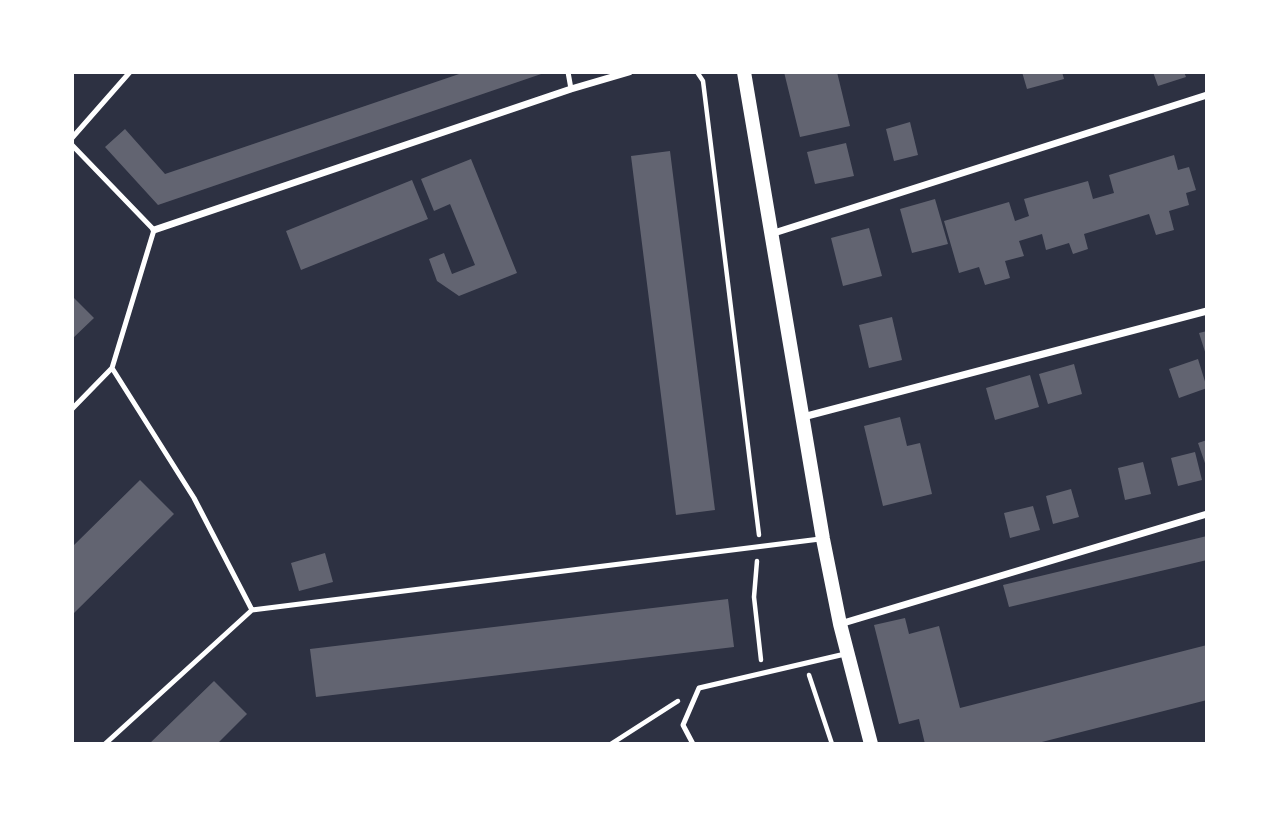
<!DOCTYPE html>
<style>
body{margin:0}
#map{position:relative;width:1279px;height:816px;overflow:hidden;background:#2d3142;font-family:"DM Sans",sans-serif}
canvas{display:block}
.frame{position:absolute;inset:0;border:74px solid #fff;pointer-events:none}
</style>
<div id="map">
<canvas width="1279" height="816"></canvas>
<div class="frame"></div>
</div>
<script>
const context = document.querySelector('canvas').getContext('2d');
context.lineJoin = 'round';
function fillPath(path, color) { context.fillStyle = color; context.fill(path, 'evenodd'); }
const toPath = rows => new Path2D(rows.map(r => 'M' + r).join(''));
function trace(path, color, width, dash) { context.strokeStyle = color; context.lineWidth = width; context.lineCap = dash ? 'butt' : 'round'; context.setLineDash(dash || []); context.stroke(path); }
fillPath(toPath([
 [465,72,547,72,158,205,105,147,125,129,165,174],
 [784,72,837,72,850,126,800,137],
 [1022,72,1062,72,1064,79,1027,89],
 [1153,72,1184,72,1186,77,1158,86],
 [910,122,918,155,894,161,886,129],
 [846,143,854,176,815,184,807,152],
 [670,151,715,510,676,515,631,156],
 [1174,155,1178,170,1189,167,1196,190,1186,193,1189,205,1169,211,1174,230,1156,235,1149,214,1084,234,1088,249,1073,254,1069,243,1046,250,1042,234,1019,241,1024,256,1005,261,1010,278,985,285,979,267,959,273,944,221,1009,202,1015,221,1029,216,1024,199,1088,181,1093,199,1114,193,1109,175],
 [471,159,517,273,459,296,437,281,429,259,444,253,452,274,475,265,450,204,434,211,421,179],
 [412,180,428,219,301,270,286,231],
 [935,199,948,244,912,253,900,209],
 [869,228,882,276,843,286,831,238],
 [72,296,94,318,72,339],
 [892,317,902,360,869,368,859,325],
 [1207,331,1207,358,1199,333],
 [1198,359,1207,388,1179,398,1169,369],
 [1074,364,1082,394,1048,404,1039,374],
 [1030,375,1039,407,995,420,986,388],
 [900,417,907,446,920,443,932,494,883,506,864,426],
 [1207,440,1207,469,1198,443],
 [1195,452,1202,480,1178,486,1171,458],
 [1143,462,1151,494,1125,500,1118,468],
 [140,480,174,514,72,615,72,547],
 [1071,489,1079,517,1053,524,1046,496],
 [1033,506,1040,530,1010,538,1004,513],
 [1207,536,1207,560,1009,607,1003,585],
 [325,553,333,582,299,591,291,563],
 [728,599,734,647,316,697,310,649],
 [905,618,909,634,939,626,960,708,1207,645,1207,700,1034,744,925,744,919,719,899,724,874,625],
 [214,681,247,714,217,744,149,744]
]), '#626471');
trace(toPath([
 [697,72,703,81,759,535],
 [757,561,754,597,761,660],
 [809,675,832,744],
 [611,744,678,701]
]), '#fff', 4.5);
trace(toPath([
 [568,72,571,89],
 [72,138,130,72],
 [72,145,154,230,112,368],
 [72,409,112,368,194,498,252,610],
 [105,744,252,610,820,539],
 [693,744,683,725,699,688,845,654]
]), '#fff', 5);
trace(toPath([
 [154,230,571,89,629,72],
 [774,233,1207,95],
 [803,417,1207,311],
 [840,624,1207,514]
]), '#fff', 7);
trace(toPath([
 [744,72,823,539,840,624,871,744]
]), '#fff', 14);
</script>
